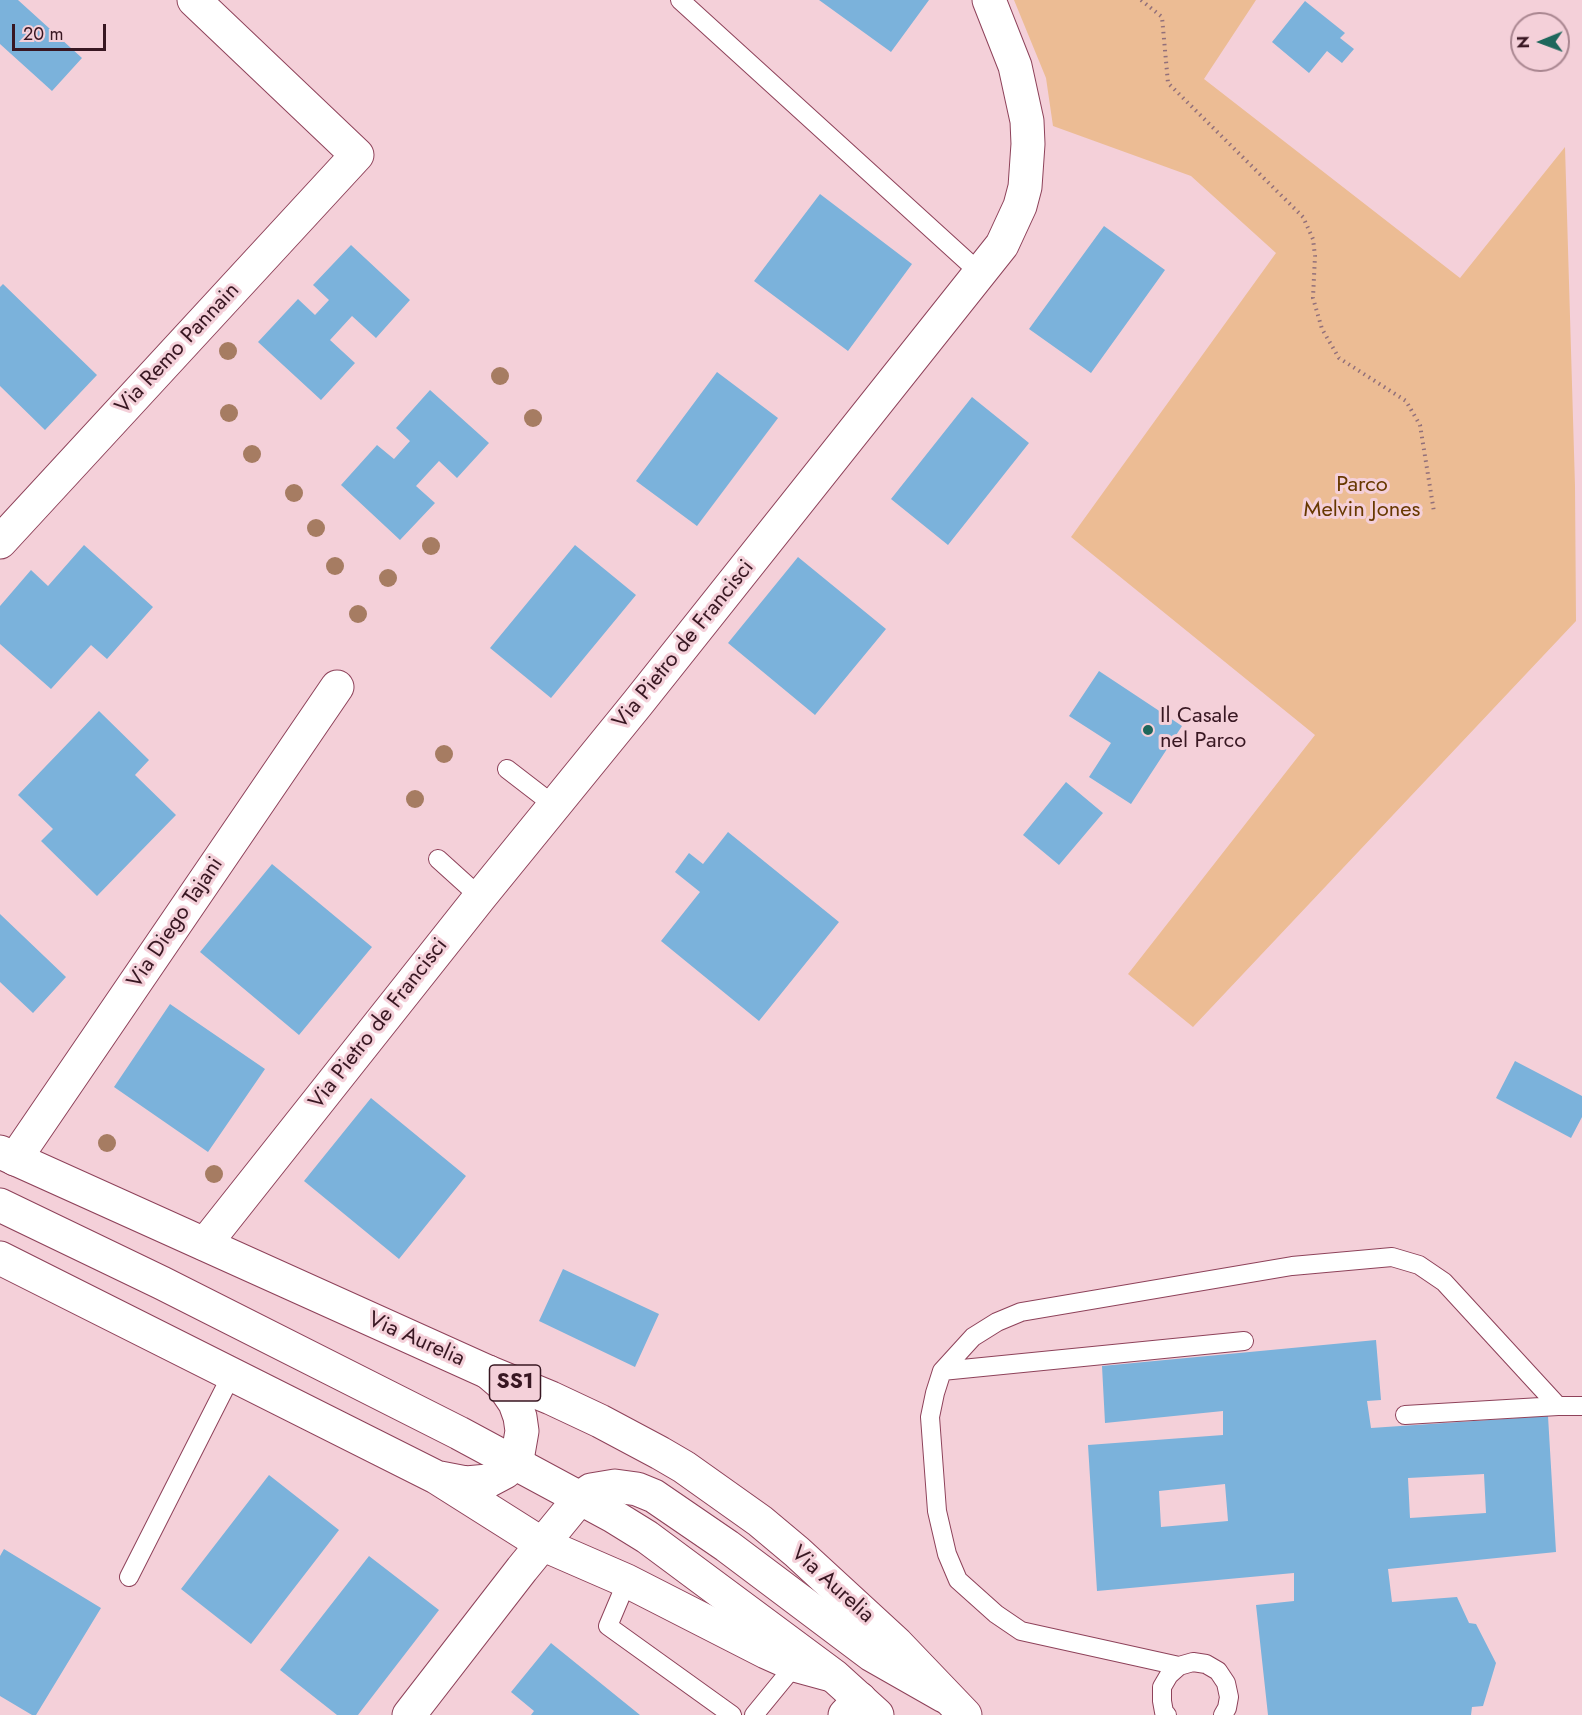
<!DOCTYPE html>
<style>
body{margin:0}
#map{position:relative;width:1582px;height:1715px;overflow:hidden;background:#f4d0d9;font-family:Jost,sans-serif}
canvas{display:block}
.north{position:absolute;left:1510px;top:12px;width:60px;height:60px;box-sizing:border-box;background:#f4d0d9;border:2px solid #a98690;border-radius:50%;rotate:269deg;font-size:16px;font-weight:700;line-height:24px;text-align:center;color:#381722}
.north::after{content:'';display:block;margin:auto;width:21px;height:27px;background:#1e675c;clip-path:polygon(50% 0,100% 100%,50% 72%,0 100%)}
.scale{position:absolute;left:12px;top:24px;width:94px;height:27px;box-sizing:border-box;border:3px solid #381722;border-top:0;padding-left:8px;font-size:18px;line-height:21px;white-space:nowrap;color:#381722;-webkit-text-stroke:4px #f4d0d9;paint-order:stroke}
</style>
<div id="map">
<canvas width="1582" height="1715"></canvas>
<div class="north">N</div>
<div class="scale">20 m</div>
</div>
<script>
const context = document.querySelector('canvas').getContext('2d');
context.lineJoin = 'round';
function fillPath(path, color) { context.fillStyle = color; context.fill(path, 'evenodd'); }
const toPath = rows => new Path2D(rows.map(r => 'M' + r).join(''));
function trace(path, color, width, dash) { context.strokeStyle = color; context.lineWidth = width; context.lineCap = dash ? 'butt' : 'round'; context.setLineDash(dash || []); context.stroke(path); }
function write(font, color, halo, rows, align = 'center') {
  context.font = font + ' Jost,sans-serif'; context.lineWidth = 6; context.setLineDash([]); context.textBaseline = 'middle'; context.strokeStyle = halo; context.fillStyle = color; for (const [text, x, y, turn = 0] of rows) {
    context.save(); context.translate(x, y); context.rotate((+turn || 0) * Math.PI / 180); context.textAlign = isNaN(turn) ? turn : align; if (halo) context.strokeText(text, 0, 0); context.fillText(text, 0, 0); context.restore();
  }
}
fillPath(toPath([
 [1014,0,1256,0,1204,79,1460,278,1565,147,1575,486,1576,621,1193,1027,1128,974,1315,735,1071,537,1276,253,1191,176,1053,126,1046,78]
]), '#ecbc94');
fillPath(toPath([
 [0,0,18,0,82,58,52,91,0,44],
 [819,0,929,0,891,52],
 [1305,1,1345,33,1340,38,1354,49,1342,63,1327,51,1309,73,1272,42],
 [820,194,912,264,848,351,754,281],
 [1104,226,1165,270,1091,373,1029,329],
 [351,245,410,300,376,338,352,316,330,340,355,363,321,400,258,342,298,299,315,315,329,300,313,285],
 [3,284,97,375,45,430,0,386,0,287],
 [717,372,778,418,697,526,636,481],
 [430,390,489,443,457,478,439,461,416,486,435,503,400,540,341,485,377,445,394,459,410,441,396,428],
 [972,397,1029,443,948,545,891,499],
 [84,545,153,607,107,659,91,645,51,689,0,644,0,606,31,570,48,586],
 [575,545,636,595,551,698,490,648],
 [798,557,886,629,815,715,728,643],
 [1099,671,1182,726,1131,804,1089,777,1111,743,1069,716],
 [99,711,149,760,135,775,176,815,97,896,41,841,53,829,18,795],
 [1066,782,1103,813,1059,865,1023,835],
 [728,832,839,922,759,1021,661,941,700,892,675,872,689,853,703,864],
 [272,864,372,947,299,1035,200,952],
 [0,914,66,977,33,1013,0,982],
 [170,1004,265,1069,208,1152,114,1087],
 [1515,1061,1582,1096,1582,1117,1571,1138,1496,1098],
 [371,1098,466,1176,399,1259,304,1181],
 [563,1269,659,1314,635,1367,539,1321],
 [1376,1340,1381,1400,1367,1401,1371,1428,1548,1416,1556,1552,1388,1569,1392,1602,1457,1597,1469,1623,1476,1624,1496,1663,1483,1706,1472,1707,1471,1715,1268,1715,1256,1605,1294,1601,1294,1573,1097,1591,1088,1445,1223,1435,1223,1411,1105,1423,1102,1366],
 [1484,1474,1486,1513,1410,1518,1408,1478],
 [1225,1484,1228,1521,1161,1527,1159,1491],
 [269,1475,339,1530,251,1644,181,1589],
 [4,1549,101,1608,36,1715,32,1715,0,1696,0,1556],
 [369,1556,439,1610,358,1715,337,1715,280,1670],
 [551,1643,640,1715,531,1715,534,1711,511,1692]
]), '#7bb2db');
const lane = toPath([
 [680,0,980,273],
 [507,769,555,806],
 [438,859,480,897],
 [942,1371,1244,1341],
 [1405,1415,1558,1406,1582,1406],
 [129,1577,232,1374],
 [627,1581,608,1626,732,1715],
 [1179,1666,1021,1631,996,1614,958,1580,947,1554,937,1511,930,1417,935,1393,942,1371,973,1337,997,1322,1021,1312,1292,1266,1392,1257,1419,1265,1444,1282,1558,1406],
 [754,1715,795,1665],
 [1167,1715,1164,1712,1162,1701,1162,1687,1169,1675,1179,1666,1193,1662,1206,1664,1218,1671,1226,1683,1229,1697,1227,1708,1223,1715]
]);
const street = toPath([
 [0,542,357,155,194,0],
 [15,1159,337,687],
 [205,1244,480,897,637,704,1002,245,1020,206,1025,187,1028,144,1027,121,1015,66,989,0],
 [0,1258,436,1477,542,1544,627,1581,766,1652,795,1665,828,1674],
 [440,1478,466,1483,488,1481,505,1472,514,1463,518,1454,522,1431,520,1417,515,1403,502,1384,488,1372],
 [845,1715,860,1699]
]);
const secondary = toPath([
 [409,1715,522,1569,580,1498,591,1490,615,1486,637,1489,654,1496,727,1546,872,1655,944,1696]
]);
const primary = toPath([
 [0,1152,488,1372,551,1398,600,1421,660,1453,684,1467,760,1521,797,1552,897,1644,965,1715],
 [0,1205,162,1283,459,1433,613,1516,647,1537,834,1676,877,1715]
]);
trace(lane, '#8e425a', 20);
trace(street, '#8e425a', 35);
trace(secondary, '#8e425a', 35);
trace(primary, '#8e425a', 35);
trace(toPath([
 [1141,0,1162,17,1168,83,1303,217,1313,239,1315,256,1313,298,1322,329,1339,358,1406,401,1420,425,1434,512]
]), '#92707a', 4, [1.5, 4.5]);
trace(lane, '#fff', 18);
trace(street, '#fff', 33);
trace(secondary, '#fff', 33);
trace(primary, '#fff', 33);
context.fillStyle = '#a67c62';
for (const [x, y] of [
 [228,351],
 [500,376],
 [229,413],
 [533,418],
 [252,454],
 [294,493],
 [316,528],
 [431,546],
 [335,566],
 [388,578],
 [358,614],
 [444,754],
 [415,799],
 [107,1143],
 [214,1174]
]) { context.beginPath(); context.arc(x, y, 9, 0, 2 * Math.PI); context.fill(); }
for (const [x, y, r, color] of [
 [1148,730,6,"#1e675c"]
]) { const dot = new Path2D(); dot.arc(x, y, r, 0, 2 * Math.PI); context.fillStyle = color; context.fill(dot); trace(dot, '#f4d0d9', 2); }
for (const [x, y, w] of [
 [515,1383,51]
]) { const box = new Path2D(); box.roundRect(x - w / 2, y - 18, w, 36, 4.5); context.fillStyle = '#f4d0d9'; context.fill(box); trace(box, '#381722', 1.5); }
write('bold 21px', '#381722', null, [
 ["SS1",515,1383]
]);
write('22px', '#381722', '#f4d0d9', [
 ["Via Remo Pannain",178,349,-47],
 ["Via Pietro de Francisci",684,645,-51],
 ["Via Diego Tajani",176,923,-56],
 ["Via Pietro de Francisci",379,1024,-52],
 ["Via Aurelia",416,1340,24],
 ["Via Aurelia",832,1585,42]
]);
write('22px', '#673801', '#f4d0d9', [
 ["Parco",1362,486],
 ["Melvin Jones",1362,511]
]);
write('22px', '#381722', '#f4d0d9', [
 ["Il Casale",1160,717],
 ["nel Parco",1160,742]
], 'left');
</script>
